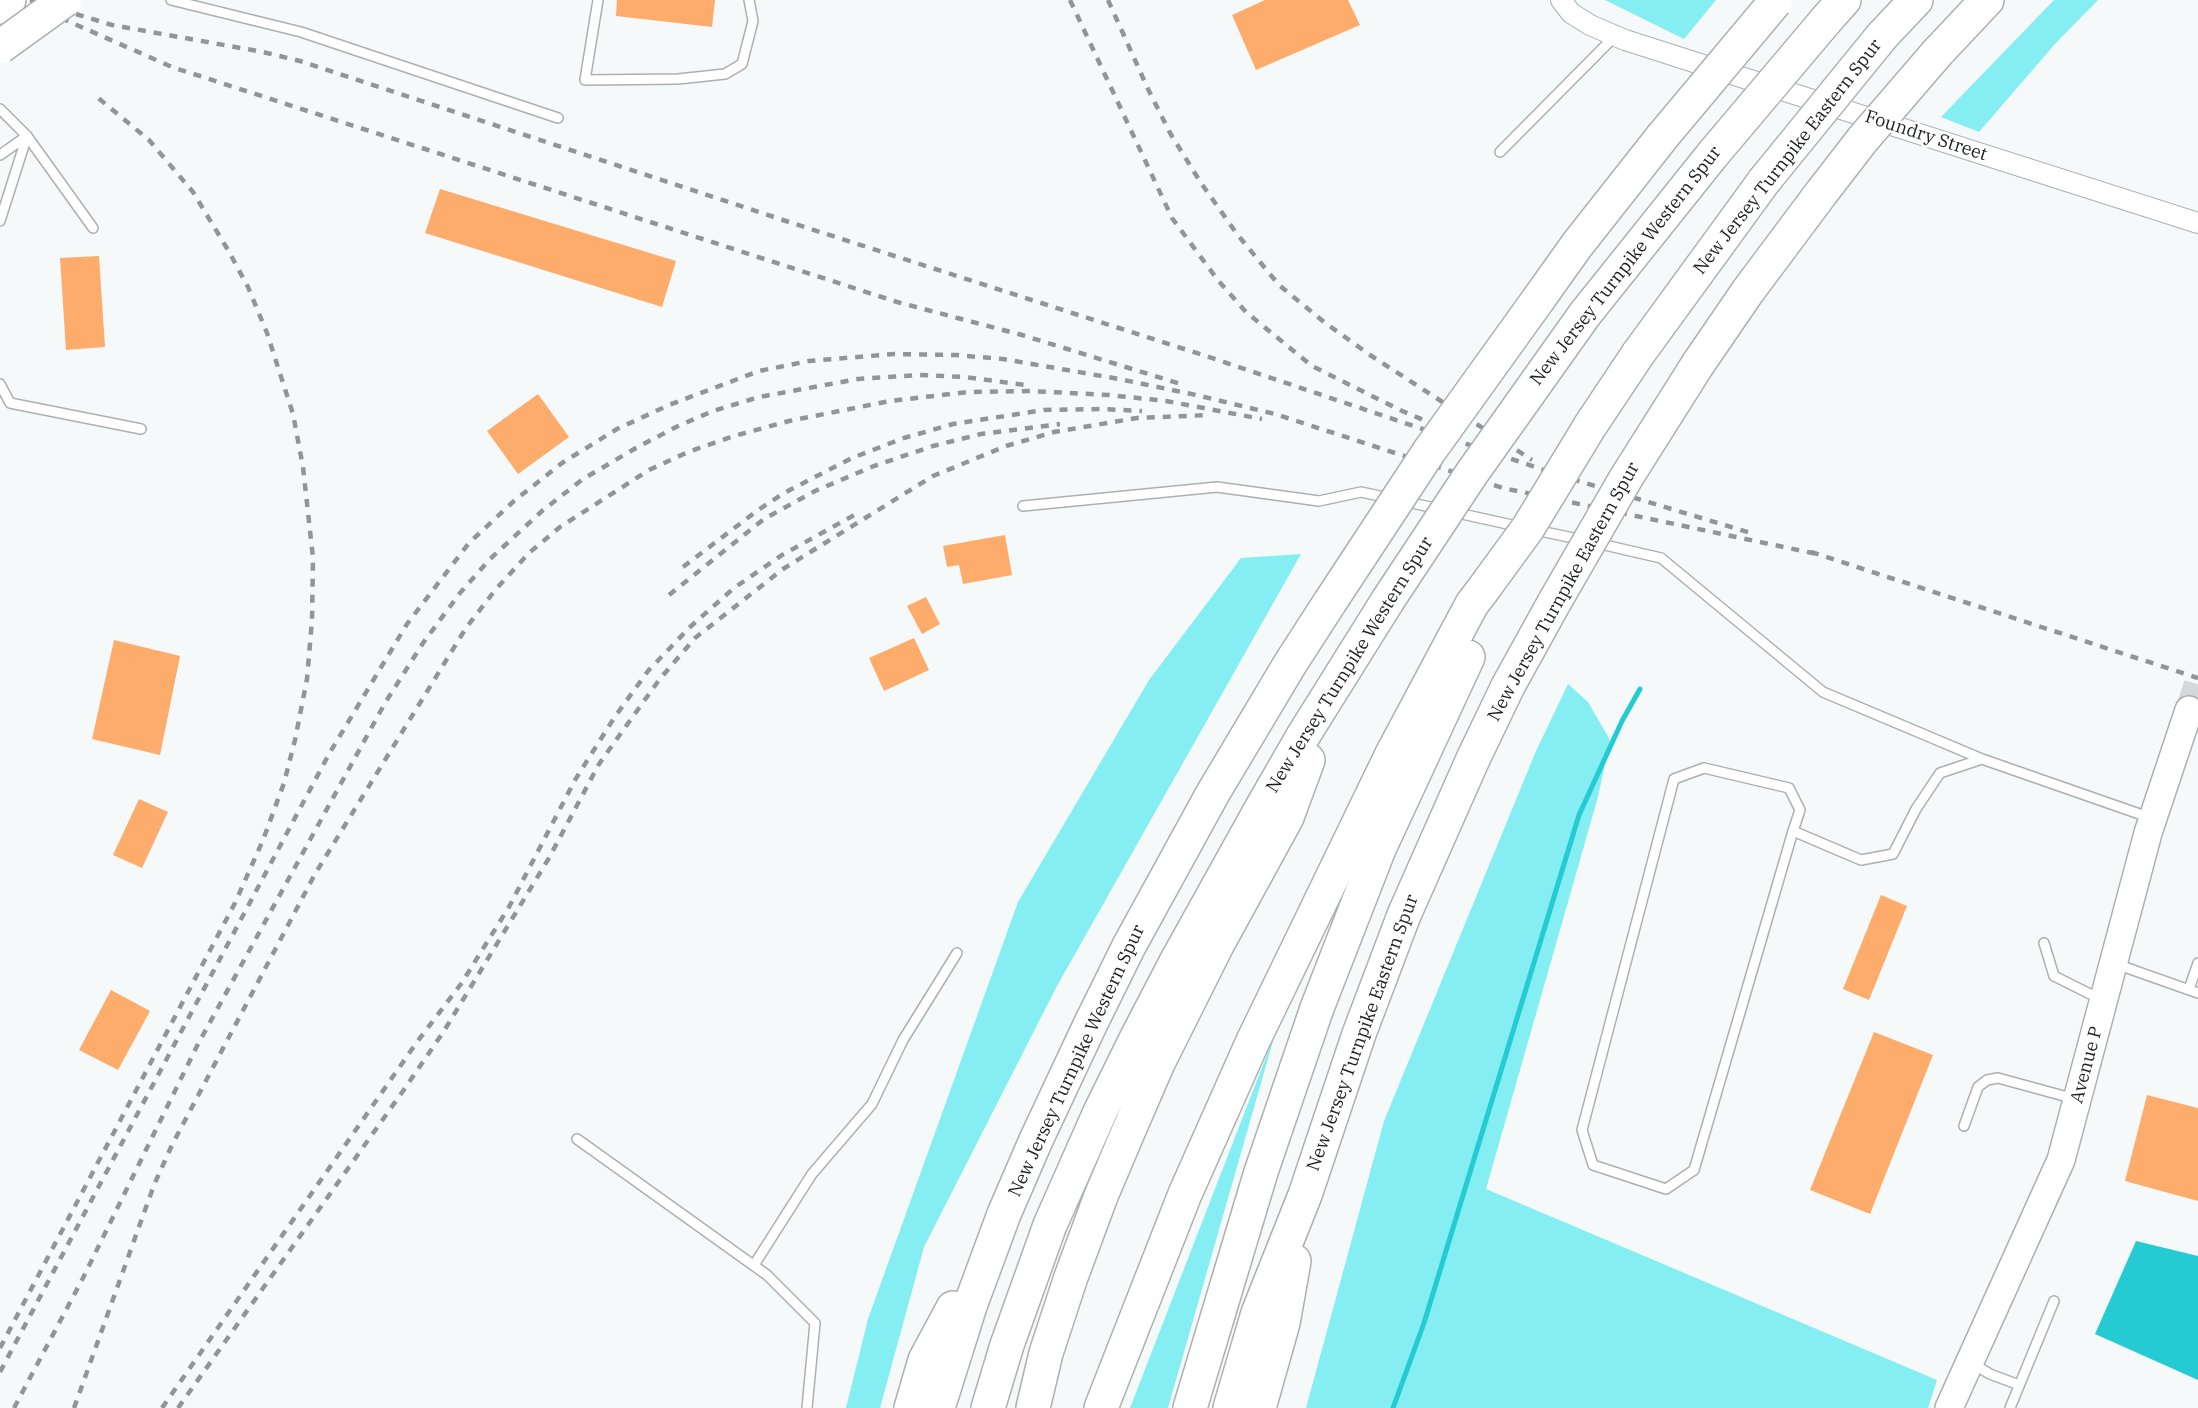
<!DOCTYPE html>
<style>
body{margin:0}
canvas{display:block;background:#f5f9f9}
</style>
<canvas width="2198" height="1408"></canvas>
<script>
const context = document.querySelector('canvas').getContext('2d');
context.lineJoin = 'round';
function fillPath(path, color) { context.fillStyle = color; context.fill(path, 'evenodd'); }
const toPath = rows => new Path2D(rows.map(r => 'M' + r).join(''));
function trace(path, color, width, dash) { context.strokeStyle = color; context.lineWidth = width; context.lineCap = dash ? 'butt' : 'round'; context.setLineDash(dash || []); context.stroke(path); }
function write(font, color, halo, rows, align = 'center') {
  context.font = font + ' "IBM Plex Serif",serif'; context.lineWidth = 5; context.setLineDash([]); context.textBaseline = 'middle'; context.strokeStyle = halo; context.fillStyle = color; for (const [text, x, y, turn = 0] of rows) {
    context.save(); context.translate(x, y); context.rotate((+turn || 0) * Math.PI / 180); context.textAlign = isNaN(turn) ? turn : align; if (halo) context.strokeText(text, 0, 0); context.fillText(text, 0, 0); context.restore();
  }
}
fillPath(toPath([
 [1605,0,1716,0,1684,39],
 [2054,0,2098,0,2055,44,1979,132,1941,117],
 [1301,554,1057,986,924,1247,880,1408,846,1408,868,1319,1018,902,1149,680,1241,558],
 [1568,684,1588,702,1610,740,1598,797,1486,1189,1937,1380,1928,1408,1306,1408,1384,1121,1536,751],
 [1275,1034,1168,1408,1130,1408]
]), '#85eef3');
fillPath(toPath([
 [2136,1241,2198,1256,2198,1380,2095,1334]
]), '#24cbd3');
trace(toPath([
 [1393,1408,1424,1323,1579,815,1622,721,1640,689]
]), '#24cbd3', 5);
fillPath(toPath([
 [617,0,715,0,712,27,616,16],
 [1265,0,1348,0,1360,25,1256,70,1232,15],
 [440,189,676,261,662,307,425,233],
 [99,256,105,347,66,350,60,258],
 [538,394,569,437,518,474,487,431],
 [1005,535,1012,575,963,584,959,565,947,567,943,546],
 [926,597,940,624,922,634,907,606],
 [914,638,929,670,884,691,869,658],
 [114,640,180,656,160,755,92,739],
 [139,799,168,812,142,868,113,855],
 [1881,895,1907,906,1869,1000,1843,989],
 [111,990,150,1011,118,1070,79,1050],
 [1874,1032,1933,1055,1870,1214,1810,1190],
 [2147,1095,2198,1108,2198,1201,2125,1181]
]), '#feac6c');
trace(toPath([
 [2189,710,2198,682]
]), '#d5d8d8', 27, [27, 14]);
const lane = toPath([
 [171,0,301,32,558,118],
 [598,0,585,80,678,79,725,74,742,64,753,21,749,0],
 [0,109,27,136,93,228],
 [1500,152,1615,36],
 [0,155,27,136],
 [0,221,27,136],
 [0,384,10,403,141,429],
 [1403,501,1439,509],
 [1023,506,1217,487,1319,501,1361,492,1389,498],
 [1453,512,1521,527],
 [1535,530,1583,540],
 [1596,543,1661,558,1823,692,1982,759,2151,818],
 [1793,831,1800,810,1789,788,1704,768,1674,779,1582,1130,1593,1165,1666,1189,1694,1170,1793,831,1861,860,1893,854,1916,809,1940,773,1982,759],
 [2044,943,2054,976,2102,1000],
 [2116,964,2198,993],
 [2189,989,2198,963],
 [1964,1126,1978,1087,1987,1080,1998,1078,2075,1099],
 [577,1139,767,1275,815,1323,807,1408],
 [754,1265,812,1174,872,1104,903,1040,957,953],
 [1971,1363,1990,1374,2019,1385],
 [2010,1408,2054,1301]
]);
const street = toPath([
 [1561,0,1571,13,1590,25,1625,40,2198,223]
]);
const secondary = toPath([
 [1949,1408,2061,1160,2148,833,2189,710]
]);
const highway = toPath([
 [0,7,9,0],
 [1827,19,1844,0],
 [1882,36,1916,0],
 [1938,52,1987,0],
 [1540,297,1577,245,1662,137],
 [1585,314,1713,154],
 [1638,354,1764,181],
 [1698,364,1748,291,1822,192],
 [911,1408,925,1360,953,1308],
 [938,1408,970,1306,1004,1214,1036,1140,1090,1025,1129,946,1213,793,1290,664,1330,602],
 [988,1408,1007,1345,1050,1225,1100,1112,1137,1037,1176,962,1261,809,1303,736,1388,600],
 [1033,1408,1046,1353,1071,1277,1101,1196,1129,1130,1158,1063,1217,945,1287,817,1308,760],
 [1101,1408,1185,1194,1253,1041,1392,754,1472,604,1482,591],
 [1190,1408,1261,1172,1317,1008,1379,849,1468,657],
 [1230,1408,1258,1313,1305,1195,1359,1034,1404,915,1473,759,1508,686,1555,601],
 [1259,1408,1283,1323,1294,1261]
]);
trace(lane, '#acb0b0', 12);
trace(street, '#acb0b0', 22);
trace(secondary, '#acb0b0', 30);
trace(highway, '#acb0b0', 36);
trace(lane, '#fff', 9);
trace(street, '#fff', 20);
trace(secondary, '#fff', 27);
trace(highway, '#fff', 33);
trace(toPath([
 [30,0,112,25,263,52,300,61,789,222,1206,356,1562,476,1751,533],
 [1070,0,1172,218,1217,279,1246,312,1312,366,1400,410,1440,427],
 [1108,0,1148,89,1170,133,1201,183,1237,234,1279,285,1324,322,1370,355,1532,460],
 [61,18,172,67,897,302,1022,335,1184,385],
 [1811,552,2198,678],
 [683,567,758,510,784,493,852,458,904,438,953,424,1044,410,1102,409,1142,411],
 [669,595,764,519,815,491,874,466,933,446,981,434,1060,424],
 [0,1348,235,903,263,840,284,783,295,740,307,679,312,620,313,558,303,467,293,414,267,333,248,287,228,250,193,192,149,140,97,97],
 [0,1372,329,754,407,624,469,543,514,501,562,463,617,429,669,405,759,371,809,361,894,354,955,355,1003,359,1119,379,1196,395,1275,414,1503,488,1817,554],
 [14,1408,83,1278,197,1046,385,703,423,643,460,593,490,559,542,511,583,479,636,448,676,427,713,411,759,397,858,379,920,375,965,377,1025,385],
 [74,1408,154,1185,172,1145,315,874,466,628,496,589,529,553,560,527,649,470,688,452,734,436,789,421,890,401,968,392,1030,391,1109,395,1166,401,1262,419],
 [162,1408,417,1042,461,984,509,907,575,780,614,718,648,671,690,627,734,588,782,555,858,513],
 [178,1408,403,1091,444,1031,549,858,599,764,659,680,695,638,783,569,933,476,1006,446,1054,432,1137,418,1210,415]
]), '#929595', 4.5, [8, 8]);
const highwayBridge = toPath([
 [0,47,65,0],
 [1662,137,1775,2],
 [1713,154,1827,19],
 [1764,181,1882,36],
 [1822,192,1863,139,1938,52],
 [1482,591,1528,528,1590,426,1638,354],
 [1388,600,1472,473,1585,314],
 [1555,601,1626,478,1698,364],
 [1330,602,1430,450,1540,297]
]);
trace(highwayBridge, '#acb0b0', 36, []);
trace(highwayBridge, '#fff', 33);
write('18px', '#1e1f1f', '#fff', [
 ["Foundry Street",1926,136,18],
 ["New Jersey Turnpike Eastern Spur",1788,157,-52],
 ["New Jersey Turnpike Western Spur",1626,266,-52],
 ["New Jersey Turnpike Eastern Spur",1564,592,-61],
 ["New Jersey Turnpike Western Spur",1350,665,-58],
 ["New Jersey Turnpike Eastern Spur",1363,1033,-70],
 ["New Jersey Turnpike Western Spur",1077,1061,-65],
 ["Avenue P",2087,1065,-75]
]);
</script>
